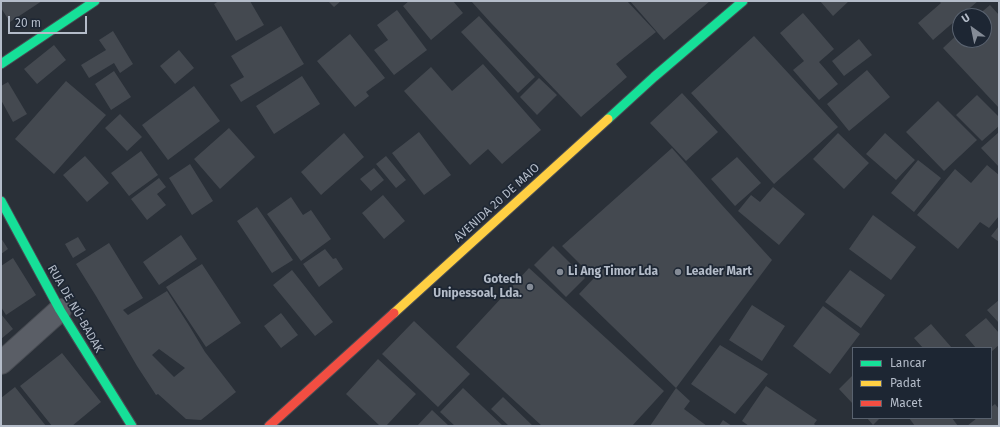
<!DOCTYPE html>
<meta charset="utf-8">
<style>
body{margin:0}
#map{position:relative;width:1000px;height:427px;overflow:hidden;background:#2a3038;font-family:"Fira Sans",sans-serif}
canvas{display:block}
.frame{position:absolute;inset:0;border:2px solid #b4bcc9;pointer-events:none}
.legend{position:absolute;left:852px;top:347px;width:140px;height:72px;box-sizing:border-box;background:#1d2633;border:1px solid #59626f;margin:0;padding:5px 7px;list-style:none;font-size:12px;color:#b4bcc9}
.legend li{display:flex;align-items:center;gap:8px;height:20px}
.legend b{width:20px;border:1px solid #59626f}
.north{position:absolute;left:952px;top:8px;width:40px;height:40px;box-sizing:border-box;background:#1d2633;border:1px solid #59626f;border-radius:50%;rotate:327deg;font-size:11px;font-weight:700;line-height:16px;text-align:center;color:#b4bcc9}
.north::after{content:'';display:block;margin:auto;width:14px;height:18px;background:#848b96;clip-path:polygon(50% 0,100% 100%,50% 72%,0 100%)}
.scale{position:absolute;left:8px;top:16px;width:79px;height:18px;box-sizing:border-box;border:2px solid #b4bcc9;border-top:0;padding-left:5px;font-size:12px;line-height:14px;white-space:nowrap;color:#b4bcc9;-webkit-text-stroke:3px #1d2633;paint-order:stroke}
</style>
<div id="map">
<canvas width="1000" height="427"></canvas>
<div class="frame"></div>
<ul class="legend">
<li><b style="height:5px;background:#16e098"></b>Lancar</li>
<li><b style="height:5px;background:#ffcf43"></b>Padat</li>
<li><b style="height:5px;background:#f24e42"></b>Macet</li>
</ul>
<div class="north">U</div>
<div class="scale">20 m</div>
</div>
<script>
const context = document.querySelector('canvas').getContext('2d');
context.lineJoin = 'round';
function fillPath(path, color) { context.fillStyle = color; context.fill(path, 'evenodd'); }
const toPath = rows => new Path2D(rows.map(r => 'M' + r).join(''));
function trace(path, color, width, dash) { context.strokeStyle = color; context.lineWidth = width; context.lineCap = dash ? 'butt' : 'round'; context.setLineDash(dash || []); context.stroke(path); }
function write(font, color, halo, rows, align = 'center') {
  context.font = font + ' "Fira Sans",sans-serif'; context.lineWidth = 3.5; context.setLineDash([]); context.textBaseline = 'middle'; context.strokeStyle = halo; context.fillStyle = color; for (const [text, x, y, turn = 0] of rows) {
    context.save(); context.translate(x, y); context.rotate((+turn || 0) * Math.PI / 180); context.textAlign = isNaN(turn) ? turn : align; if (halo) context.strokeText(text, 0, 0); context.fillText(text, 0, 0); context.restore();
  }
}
fillPath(toPath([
 [1,1,42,1,10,22,1,8],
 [219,1,250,1,264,25,236,41,214,4],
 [328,1,341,1,334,7],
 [409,1,453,1,463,13,431,40,403,6],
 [471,1,627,1,656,32,616,64,627,77,581,117,491,23],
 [630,1,710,1,664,40],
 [820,1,849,1,833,16],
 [939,1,978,1,933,40,918,23,941,3],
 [990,5,999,15,999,108,943,48,960,32,960,40,984,40,984,16,977,16],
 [397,10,427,50,394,75,374,50,388,40,377,25],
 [803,13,834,49,819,62,838,84,819,100,793,70,804,61,780,33],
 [479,16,535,77,518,93,461,32],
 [281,26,304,64,241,102,230,85,244,77,231,56],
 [113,31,133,64,120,73,114,63,89,78,81,65,106,50,99,40],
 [350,34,385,78,366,92,369,96,355,107,317,61],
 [754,36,838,127,774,184,691,93],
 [859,39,872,55,844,76,832,61],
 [54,45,66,60,37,84,24,69],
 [179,50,194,68,175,84,160,66],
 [483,64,541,130,502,164,488,149,470,165,404,91,431,67,452,91],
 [867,70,890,97,849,131,827,104],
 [114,71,131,97,111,110,95,84],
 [302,76,320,104,274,134,256,106],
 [539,78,557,95,537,115,520,97],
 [66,81,106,115,54,174,15,139],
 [8,82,27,114,13,122,1,100,1,86],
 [194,86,220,121,168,160,142,125],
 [682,93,718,132,686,161,650,123],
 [977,95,999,117,999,126,982,141,956,115],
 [938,101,977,140,944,171,906,132],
 [120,114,142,137,127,151,105,128],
 [229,128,255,157,220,189,194,159],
 [419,132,451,175,424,195,392,153],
 [999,132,999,167,981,148],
 [344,133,364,157,321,195,301,172],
 [838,133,869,163,844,189,813,159],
 [885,133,915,160,896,180,866,154],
 [672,148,721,204,772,260,676,388,579,294,594,278,562,246],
 [141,151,158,175,129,196,111,173],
 [85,156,109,183,87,202,63,175],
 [386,156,406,180,396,188,376,164],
 [737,157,761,183,735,206,711,179],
 [918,160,941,178,914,212,891,193],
 [190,164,213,201,192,215,169,178],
 [987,165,999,175,999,216,989,228,980,222,958,249,917,215,955,169,971,183],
 [374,168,384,180,371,191,360,179],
 [159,178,166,187,157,194,166,205,147,220,131,199],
 [773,187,805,214,779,245,738,211,751,195,760,202],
 [383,195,405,221,384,239,362,213],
 [291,197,303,215,311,210,331,239,301,261,267,214],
 [257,207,293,260,272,273,237,221],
 [873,215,916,247,891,280,849,249],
 [999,226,999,242,991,236],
 [181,235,197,259,159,285,143,262],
 [78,237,86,250,73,258,65,244],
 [1,238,8,249,1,254],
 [109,243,143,298,123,310,128,315,167,291,190,327,205,352,236,392,201,420,186,419,158,394,156,395,137,366,96,296,76,264],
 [159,349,185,368,174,377,152,355],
 [553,246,585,278,566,297,534,265],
 [325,249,333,259,336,258,343,269,319,287,303,264],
 [13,258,36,295,6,315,1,307,1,266],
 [202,264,241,323,206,347,166,287],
 [529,268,664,391,632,426,542,426,456,347],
 [292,270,333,322,315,336,273,285],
 [850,270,885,295,861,328,825,302],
 [999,300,999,323,987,310],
 [752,305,785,326,762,361,729,340],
 [823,306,860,334,830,374,793,346],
 [281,313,298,335,281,348,264,326],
 [1,314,13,329,1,339],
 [986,318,999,333,999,345,991,352,991,348,976,348,965,335],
 [414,321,470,374,438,407,382,354],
 [931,324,952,348,923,348,914,338],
 [720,345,768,374,735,414,691,384],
 [62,353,101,402,72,426,52,426,20,386],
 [378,359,416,394,386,426,380,426,346,394],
 [853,375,853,404,839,389],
 [766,386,817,420,814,424,816,426,749,426,742,421],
 [15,387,46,426,1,426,1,398],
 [463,388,503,426,455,426,440,412],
 [676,388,690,401,684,409,707,426,650,426],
 [503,397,533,426,509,426,491,409],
 [995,404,999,409,999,426,967,426,977,418,991,418,991,407],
 [432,410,449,426,417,426],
 [867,418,880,418,873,425],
 [909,418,952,418,958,426,915,426],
 [723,420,732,426,719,426]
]), '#444950');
const street = toPath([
 [1,363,60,310]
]);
const fast = toPath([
 [1,64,95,1],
 [608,119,654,77,743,1],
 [1,201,60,310,132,426]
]);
const slow = toPath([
 [394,313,608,119]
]);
const jam = toPath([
 [269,426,394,313]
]);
trace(street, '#484c53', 24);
trace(fast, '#484c53', 11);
trace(slow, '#484c53', 11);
trace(jam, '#484c53', 11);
trace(street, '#5a5e66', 22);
trace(fast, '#16e098', 9);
trace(slow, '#ffcf43', 9);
trace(jam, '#f24e42', 9);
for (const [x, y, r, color] of [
 [560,272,4,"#848b96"],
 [678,272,4,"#848b96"],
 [530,287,4,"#848b96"]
]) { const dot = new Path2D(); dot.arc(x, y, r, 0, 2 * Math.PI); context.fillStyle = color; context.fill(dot); trace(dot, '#1d2633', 1.5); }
write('12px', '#b4bcc9', '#1d2633', [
 ["AVENIDA 20 DE MAIO",497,203,-42],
 ["RUA DE NÚ-BADAK",75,309,60]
]);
write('bold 12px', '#b4bcc9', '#1d2633', [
 ["Li Ang Timor Lda",568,272],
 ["Leader Mart",686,272],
 ["Gotech",522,280,"right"],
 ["Unipessoal, Lda.",522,294,"right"]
], 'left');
</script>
